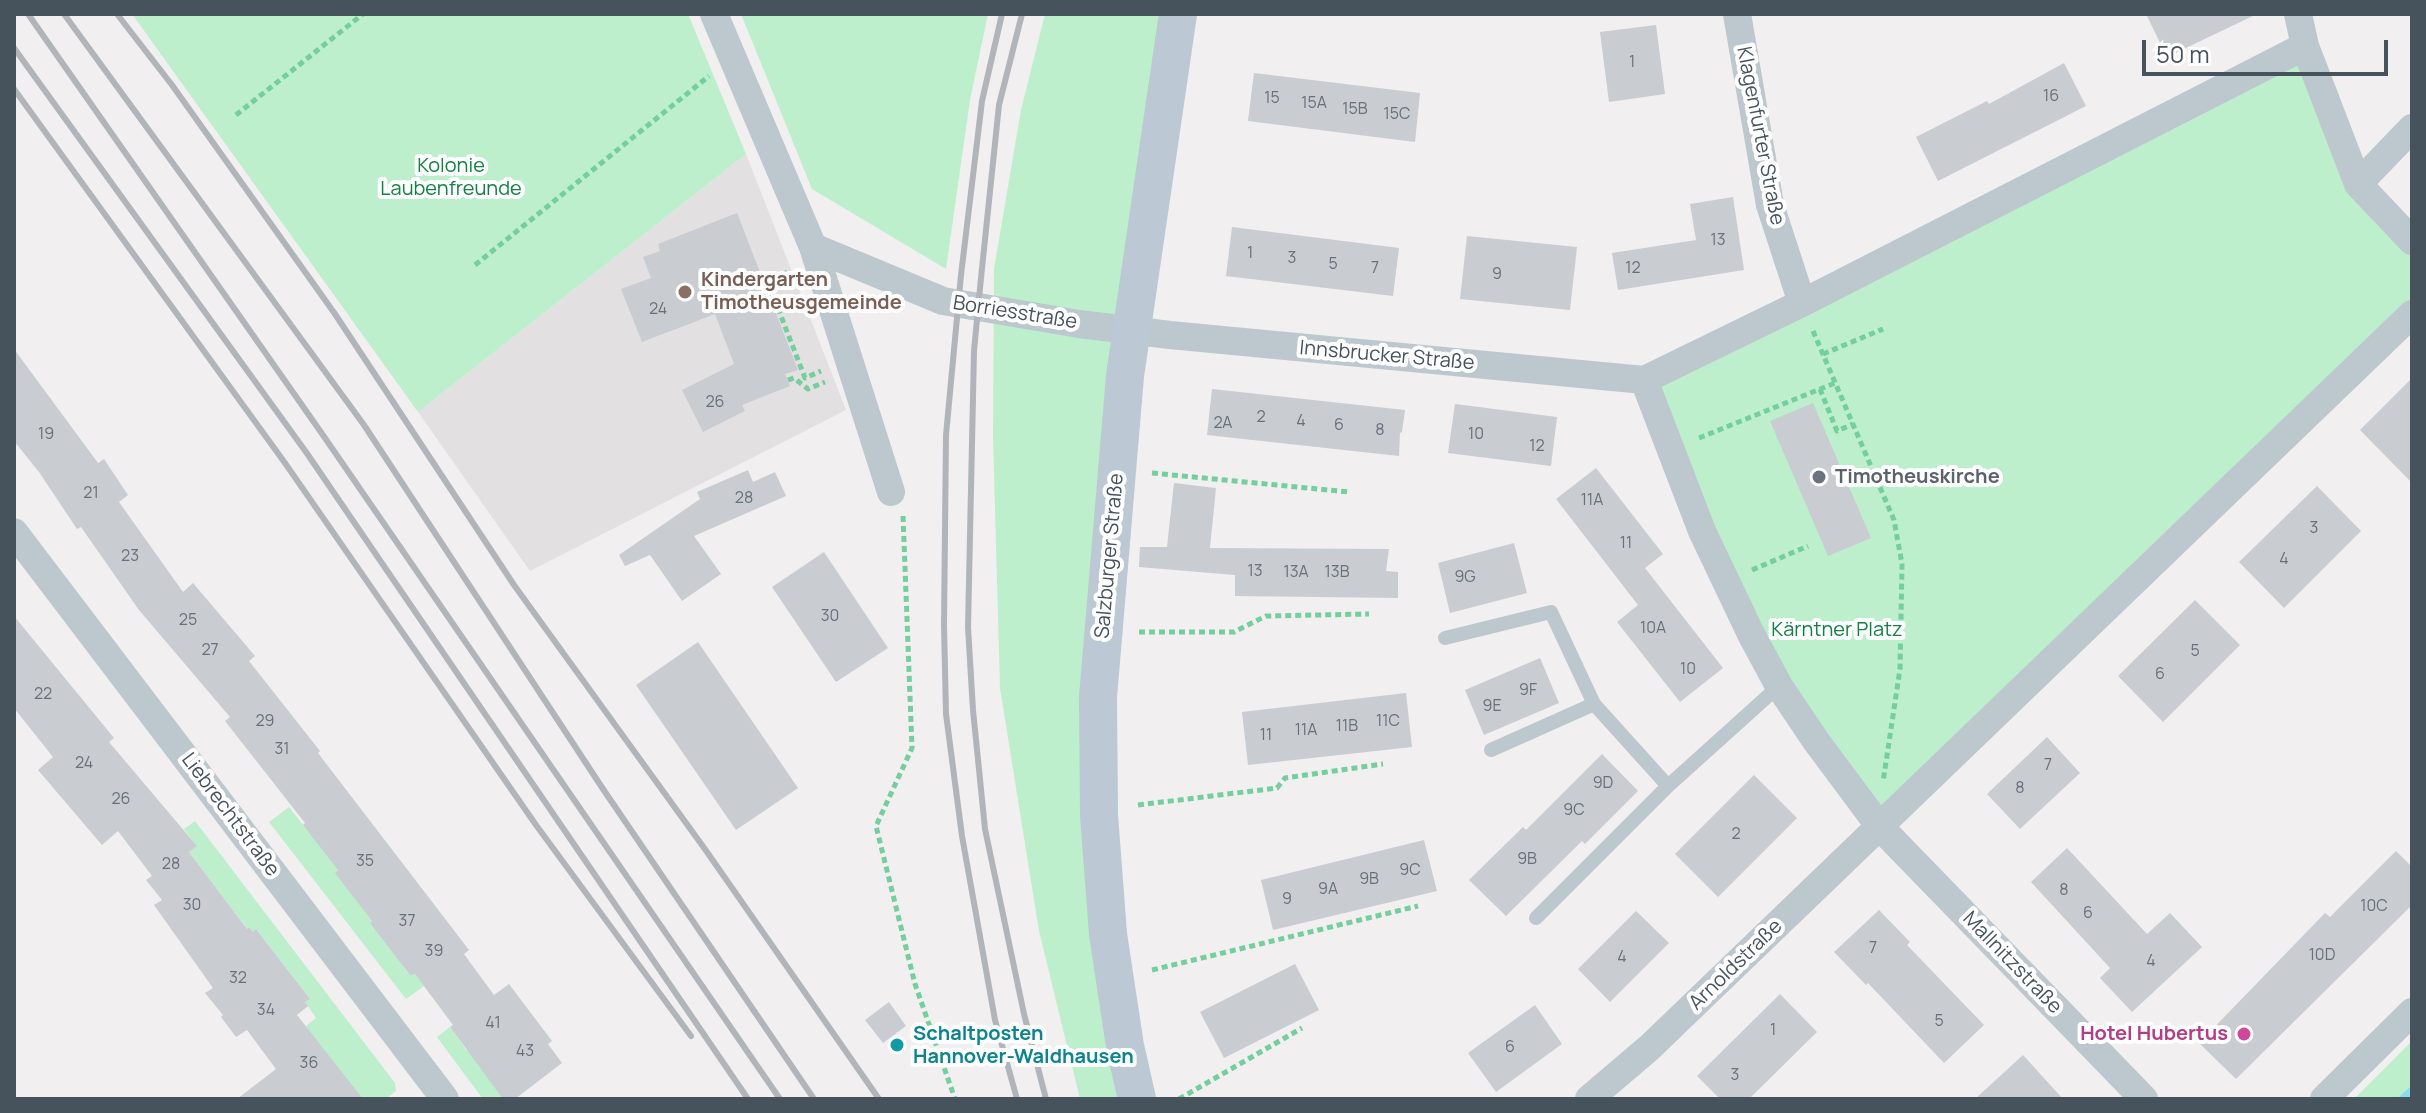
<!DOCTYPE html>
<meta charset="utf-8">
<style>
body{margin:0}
#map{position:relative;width:2426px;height:1113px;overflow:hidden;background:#f1efef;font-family:Manrope,sans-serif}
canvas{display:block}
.frame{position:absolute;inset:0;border:16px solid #47535c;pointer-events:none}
.scale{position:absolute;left:2142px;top:40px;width:246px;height:36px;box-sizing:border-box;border:4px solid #47535c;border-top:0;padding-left:10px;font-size:24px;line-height:28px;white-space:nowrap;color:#47535c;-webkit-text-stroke:6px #fff;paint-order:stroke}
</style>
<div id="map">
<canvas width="2426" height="1113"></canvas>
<div class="frame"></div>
<div class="scale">50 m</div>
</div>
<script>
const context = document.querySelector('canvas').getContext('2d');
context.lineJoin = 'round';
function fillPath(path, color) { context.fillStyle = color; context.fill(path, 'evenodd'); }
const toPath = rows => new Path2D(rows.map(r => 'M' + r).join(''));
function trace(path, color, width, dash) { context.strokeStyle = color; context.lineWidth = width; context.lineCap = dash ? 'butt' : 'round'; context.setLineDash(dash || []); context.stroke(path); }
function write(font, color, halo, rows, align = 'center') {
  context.font = font + ' Manrope,sans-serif'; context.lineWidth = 8; context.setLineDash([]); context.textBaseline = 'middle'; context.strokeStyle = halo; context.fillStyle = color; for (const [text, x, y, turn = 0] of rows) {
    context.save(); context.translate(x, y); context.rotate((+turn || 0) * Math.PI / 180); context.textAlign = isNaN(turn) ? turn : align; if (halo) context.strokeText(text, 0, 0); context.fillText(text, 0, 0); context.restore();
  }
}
fillPath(toPath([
 [746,154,846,410,530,571,418,412]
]), '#e2e0e1');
fillPath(toPath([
 [132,14,688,14,746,154,418,412],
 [741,14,988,14,970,100,946,269,812,189],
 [1045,14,1178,14,1098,697,1137,1099,1080,1099,1039,931,1000,688,993,437,994,269,1021,110],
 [2305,46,2358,184,2412,241,2412,314,1880,827,1816,741,1644,380],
 [289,807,311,835,315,833,372,921,370,923,404,959,403,966,409,974,415,974,424,986,406,999,269,822],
 [195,821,395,1083,396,1091,386,1099,342,1099,306,1026,316,1018,305,1002,310,999,257,930,253,932,249,927,247,929,189,852,196,846,184,829],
 [450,1027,467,1051,474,1047,503,1099,483,1099,465,1075,437,1037],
 [2412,1041,2412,1099,2354,1099]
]), '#bdefcd');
trace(toPath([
 [2404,1099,2412,1092]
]), '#89deed', 10);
fillPath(toPath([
 [2146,14,2257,14,2167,57],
 [1656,25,1665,94,1609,102,1600,32],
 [2064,63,2086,106,1938,181,1916,137,1987,101,1989,104],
 [1254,73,1420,93,1415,142,1248,121],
 [1733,197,1744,270,1618,290,1612,253,1696,240,1690,204],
 [737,213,798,370,785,374,790,386,742,405,745,411,703,432,682,390,734,364,715,314,642,342,621,289,651,278,643,257,660,251,658,244],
 [1232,227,1399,248,1393,296,1226,276],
 [1467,236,1577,247,1570,310,1460,299],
 [14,349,98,463,104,459,128,495,119,502,183,592,193,583,255,656,249,661,320,751,318,753,469,950,464,954,494,995,509,984,552,1041,548,1044,562,1063,515,1099,503,1099,450,1027,453,1025,415,974,410,975,370,923,372,921,335,873,338,870,303,825,305,823,225,721,230,717,139,610,81,527,77,529,39,472,14,441],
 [2412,378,2412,483,2360,430],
 [1212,389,1405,410,1402,432,1400,433,1399,456,1207,435],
 [1813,403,1871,538,1828,556,1770,421],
 [1455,404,1557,417,1551,466,1448,453],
 [1596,468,1663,554,1645,568,1723,668,1680,702,1617,622,1638,605,1556,499],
 [748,470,753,482,775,472,786,496,694,536,721,574,682,601,650,555,625,566,619,555,700,499,697,492],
 [1174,483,1216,488,1210,548,1389,549,1386,571,1398,572,1398,598,1235,596,1235,575,1139,567,1140,547,1167,547],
 [2317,486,2361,531,2284,608,2239,562],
 [1514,543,1527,593,1450,613,1438,563],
 [824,552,888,648,836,682,772,587],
 [2195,600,2240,645,2163,722,2118,676],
 [14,616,114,738,109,742,197,846,189,852,247,929,249,927,253,932,256,929,310,999,305,1002,308,1006,297,1015,363,1099,237,1099,276,1069,247,1030,236,1037,221,1017,223,1015,205,993,213,988,154,905,162,900,146,880,152,876,118,831,102,845,38,770,53,757,14,708],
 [698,642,798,788,736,830,636,685],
 [1540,658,1559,703,1484,735,1465,690],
 [1406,693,1412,747,1248,765,1242,712],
 [2047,737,2080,773,2020,829,1987,794],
 [1602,754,1638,791,1585,844,1582,841,1506,916,1469,880,1523,827,1526,830],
 [1754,775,1797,818,1718,897,1675,854],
 [1424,840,1437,891,1273,930,1261,880],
 [2067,848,2147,934,2170,913,2202,947,2132,1012,2100,978,2110,968,2031,882],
 [2396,851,2412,867,2412,905,2236,1079,2199,1043,2325,913,2330,917],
 [1879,910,1910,942,1907,945,1984,1025,1944,1063,1868,983,1866,985,1834,952],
 [1636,911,1669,943,1610,1002,1578,969],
 [1295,964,1319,1010,1224,1058,1200,1012],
 [1780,994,1817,1032,1749,1099,1720,1099,1697,1076],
 [889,1002,906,1026,883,1043,865,1020],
 [1535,1005,1562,1044,1496,1092,1468,1053],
 [2023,1055,2063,1099,1975,1099]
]), '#c9ccd1');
trace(toPath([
 [236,115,363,14],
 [475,265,709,76],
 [767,280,805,378,821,371],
 [763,282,790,271],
 [1813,331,1894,520,1902,564,1900,669,1883,782],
 [1823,354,1883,329],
 [788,380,794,378,808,389,825,382],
 [1820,389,1837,431,1853,424],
 [1699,438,1835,383],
 [1152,473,1349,492],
 [903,516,912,748,876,826,915,984,955,1099],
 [1752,570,1808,546],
 [1139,632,1234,632,1266,616,1369,614],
 [1138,805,1277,788,1285,778,1383,764],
 [1152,970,1418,906],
 [1179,1099,1302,1028]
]), '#74ce9d', 5, [6, 4]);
trace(toPath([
 [1445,638,1551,612,1594,704,1668,786,1779,686],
 [1491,750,1594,704],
 [1536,918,1668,786]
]), '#bdc7ce', 14);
trace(toPath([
 [714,14,813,247,891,492],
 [1737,14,1770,205,1802,303],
 [2298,14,2305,46,2358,184,2412,241],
 [2358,184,2412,128],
 [813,247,943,301,1079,324,1170,335,1644,380],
 [14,532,445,1099],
 [1589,1099,1650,1047,2412,314],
 [2144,1099,1880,827,1816,741,1779,686,1751,634,1702,531,1644,380,1802,303,2305,46],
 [2324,1099,2412,1012]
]), '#bdc7ce', 28);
trace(toPath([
 [1137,1099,1125,1046,1108,934,1099,815,1098,697,1125,376,1178,14]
]), '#bcc8d3', 38);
trace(toPath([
 [28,14,325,438,780,1099],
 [64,14,364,425,603,789,814,1099],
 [117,14,172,85,335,314,514,585,707,852,879,1099],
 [1002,14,982,101,961,275,946,435,944,625,946,714,962,836,995,1020,1017,1099],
 [1022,14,999,105,981,278,974,351,968,627,973,710,985,829,1024,1014,1046,1099],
 [14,48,306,452,748,1099],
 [14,89,285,463,536,825,691,1036]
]), '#b1b4b9', 6);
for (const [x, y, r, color] of [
 [685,292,8,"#8d6e63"],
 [1819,477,8,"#6b7280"],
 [2244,1034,8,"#d1479c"],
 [897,1045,8,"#0f9aa8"]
]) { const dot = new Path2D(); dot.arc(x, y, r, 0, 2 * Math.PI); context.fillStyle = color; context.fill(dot); trace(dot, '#fff', 3); }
write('16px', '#687179', null, [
 ["1",1632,63],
 ["16",2051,97],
 ["15",1272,99],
 ["15A",1314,104],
 ["15B",1355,110],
 ["15C",1397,115],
 ["13",1718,241],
 ["1",1250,254],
 ["3",1292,259],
 ["5",1333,265],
 ["7",1375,269],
 ["12",1633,269],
 ["9",1497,275],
 ["24",658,310],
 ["26",715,403],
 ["2",1261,418],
 ["4",1301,422],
 ["2A",1223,424],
 ["6",1339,426],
 ["8",1380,431],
 ["19",46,435],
 ["10",1476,435],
 ["12",1537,447],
 ["21",91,494],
 ["28",744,499],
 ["11A",1592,501],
 ["3",2314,529],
 ["11",1626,544],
 ["23",130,557],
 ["4",2284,560],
 ["13",1255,572],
 ["13A",1296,573],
 ["13B",1337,573],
 ["9G",1465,578],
 ["30",830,617],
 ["25",188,621],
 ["10A",1653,629],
 ["27",210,651],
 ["5",2195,652],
 ["10",1688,670],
 ["6",2160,675],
 ["9F",1528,691],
 ["22",43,695],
 ["9E",1492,707],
 ["29",265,722],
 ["11C",1388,722],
 ["11B",1347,727],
 ["11A",1306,731],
 ["11",1266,736],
 ["31",282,750],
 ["24",84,764],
 ["7",2048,766],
 ["9D",1603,784],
 ["8",2020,789],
 ["26",121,800],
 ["9C",1574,811],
 ["2",1736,835],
 ["9B",1527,860],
 ["35",365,862],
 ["28",171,865],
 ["9C",1410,871],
 ["9B",1369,880],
 ["9A",1328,890],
 ["8",2064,891],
 ["9",1287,900],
 ["30",192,906],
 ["10C",2374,907],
 ["6",2088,914],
 ["37",407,922],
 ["7",1873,949],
 ["39",434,952],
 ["10D",2322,956],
 ["4",1622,958],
 ["4",2151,962],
 ["32",238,979],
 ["34",266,1011],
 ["5",1939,1022],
 ["41",493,1024],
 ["1",1773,1031],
 ["6",1510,1048],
 ["43",525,1052],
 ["36",309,1064],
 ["3",1735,1076]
]);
write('20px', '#47535c', '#fff', [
 ["Klagenfurter Straße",1760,136,79],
 ["Borriesstraße",1015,313,9],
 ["Innsbrucker Straße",1387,356,5],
 ["Salzburger Straße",1110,556,-85],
 ["Liebrechtstraße",230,815,53],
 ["Mallnitzstraße",2012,963,46],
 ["Arnoldstraße",1736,965,-44]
]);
write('20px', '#167f45', '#fff', [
 ["Kolonie",451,166],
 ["Laubenfreunde",451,189],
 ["Kärntner Platz",1837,630]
]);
write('bold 20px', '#785e54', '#fff', [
 ["Kindergarten",701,280],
 ["Timotheusgemeinde",701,303]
], 'left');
write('bold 20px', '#5b616d', '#fff', [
 ["Timotheuskirche",1835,477]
], 'left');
write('bold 20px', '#0d838f', '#fff', [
 ["Schaltposten",913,1034],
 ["Hannover-Waldhausen",913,1057]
], 'left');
write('bold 20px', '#b23c85', '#fff', [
 ["Hotel Hubertus",2228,1034]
], 'right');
</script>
